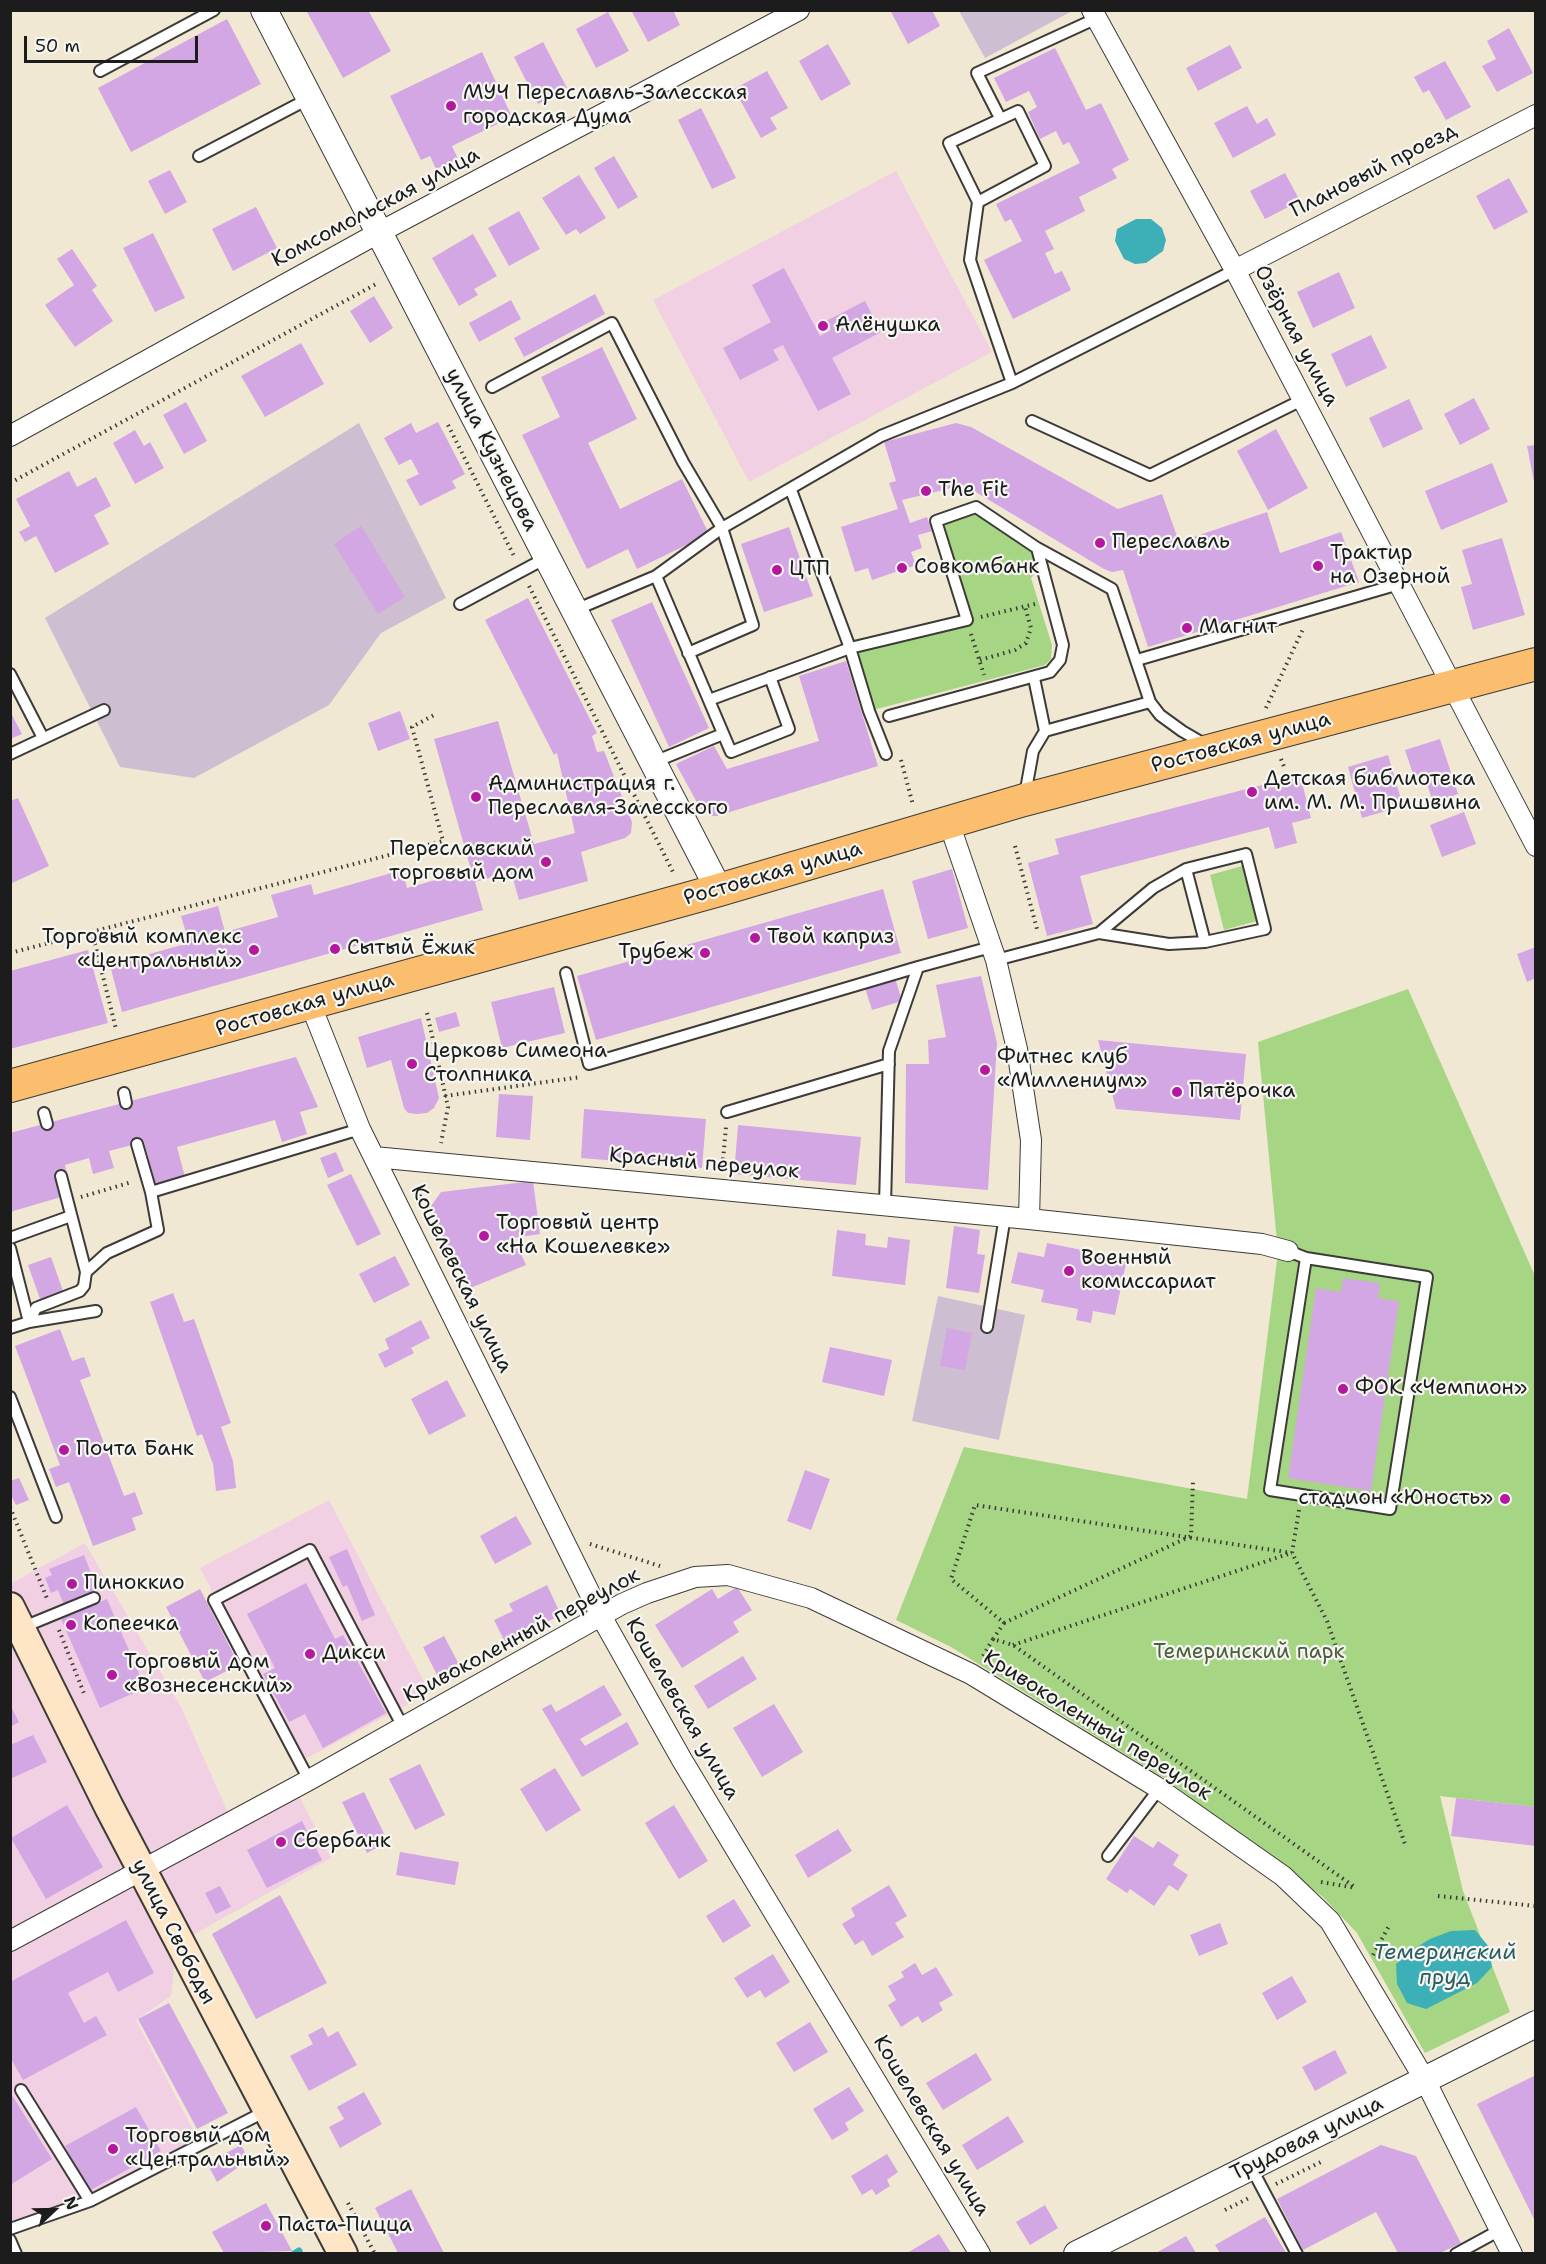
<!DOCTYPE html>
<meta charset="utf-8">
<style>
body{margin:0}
#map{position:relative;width:1546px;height:2264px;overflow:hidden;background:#f1e8d3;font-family:"Shantell Sans",sans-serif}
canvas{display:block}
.frame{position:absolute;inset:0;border:12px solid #1c1c1c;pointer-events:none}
.north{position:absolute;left:24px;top:2180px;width:60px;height:60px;-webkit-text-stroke:4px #f6f6f2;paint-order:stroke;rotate:68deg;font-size:16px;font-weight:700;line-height:24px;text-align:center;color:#1c1c1c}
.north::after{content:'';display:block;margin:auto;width:21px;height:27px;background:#1c1c1c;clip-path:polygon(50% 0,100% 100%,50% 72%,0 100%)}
.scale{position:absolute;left:24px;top:36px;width:174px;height:27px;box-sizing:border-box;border:3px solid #1c1c1c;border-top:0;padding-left:8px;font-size:18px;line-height:21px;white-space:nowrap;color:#1c1c1c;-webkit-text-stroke:4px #f6f6f2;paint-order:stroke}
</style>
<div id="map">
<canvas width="1546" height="2264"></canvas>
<div class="frame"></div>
<div class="north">N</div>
<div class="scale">50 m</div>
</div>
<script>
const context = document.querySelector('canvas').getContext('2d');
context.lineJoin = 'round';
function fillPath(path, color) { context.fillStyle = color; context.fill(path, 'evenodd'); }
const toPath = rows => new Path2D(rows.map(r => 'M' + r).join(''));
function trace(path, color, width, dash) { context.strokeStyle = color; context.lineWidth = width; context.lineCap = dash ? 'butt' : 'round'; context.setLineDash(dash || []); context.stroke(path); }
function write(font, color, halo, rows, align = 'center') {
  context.font = font + ' "Shantell Sans",sans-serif'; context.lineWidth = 4.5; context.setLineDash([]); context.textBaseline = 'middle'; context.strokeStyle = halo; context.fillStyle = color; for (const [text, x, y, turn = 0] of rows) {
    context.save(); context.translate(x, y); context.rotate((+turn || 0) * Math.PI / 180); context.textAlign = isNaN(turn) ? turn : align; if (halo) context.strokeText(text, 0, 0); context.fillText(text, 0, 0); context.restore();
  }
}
fillPath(toPath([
 [896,171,992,352,749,482,653,300],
 [329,1500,430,1693,301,1761,200,1568],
 [85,1543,181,1707,230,1817,294,1786,331,1858,177,1944,171,1996,136,2020,201,2145,90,2201,10,2229,10,1584]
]), '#f1d0e3');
fillPath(toPath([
 [959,11,1072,11,985,58],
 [359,423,446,598,381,633,329,705,194,778,120,767,45,618],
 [938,1296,1025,1315,999,1440,912,1421]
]), '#cebed1');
fillPath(toPath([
 [976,508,1037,548,1042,565,1031,578,1052,645,1051,659,1045,665,869,711,850,648,967,620,937,521],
 [1242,866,1257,921,1224,930,1210,875],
 [1408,989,1535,1276,1535,1807,1440,1796,1463,1891,1510,2012,1425,2053,1357,1933,1323,1897,1164,1778,951,1647,896,1620,964,1447,1247,1499,1278,1252,1258,1042]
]), '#a6d583');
fillPath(toPath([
 [1136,219,1151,219,1162,228,1166,240,1163,251,1146,263,1135,264,1124,259,1115,241,1117,229],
 [1475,1930,1489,1947,1492,1967,1477,1983,1426,2009,1407,2003,1397,1984,1396,1964,1412,1950,1430,1939,1451,1931]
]), '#3dafb6');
trace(toPath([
 [294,2254,299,2251]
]), '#3dafb6', 7);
fillPath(toPath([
 [306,10,368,10,391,51,343,78],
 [631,10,673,10,680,25,648,42],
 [890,10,932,10,940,26,908,44],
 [608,12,629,51,596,68,576,29],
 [227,19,261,84,131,152,98,88],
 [1509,28,1533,73,1497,92,1482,66,1496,59,1487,41],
 [543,42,567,88,538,104,514,57],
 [828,44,851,84,821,101,799,61],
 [1230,45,1242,68,1198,91,1186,68],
 [1055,48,1086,110,1101,103,1129,160,1112,169,1117,178,1079,197,1085,211,1045,231,1054,249,1045,253,1055,274,1062,271,1071,290,1013,319,984,260,1022,241,1011,219,1005,222,996,204,1080,163,1069,142,1063,145,1056,131,1040,139,1028,112,1037,107,1029,91,1006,102,994,78],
 [482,52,512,117,452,146,458,159,436,169,430,156,421,160,390,96],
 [1445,61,1471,107,1446,120,1429,90,1423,93,1414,77],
 [767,71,788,108,770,118,777,129,761,138,734,89],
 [1247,106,1257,124,1267,118,1276,135,1233,158,1214,123],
 [701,108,736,178,712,189,678,120],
 [614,156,638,197,618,209,594,168],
 [170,170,187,202,165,214,148,181],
 [1285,173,1300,201,1265,219,1250,191],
 [579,175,606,218,580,234,576,229,566,235,542,198],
 [1509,178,1528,212,1494,230,1476,196],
 [256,207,277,248,233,271,212,229],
 [519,211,540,249,509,266,488,228],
 [153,233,185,298,155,312,123,248],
 [473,234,497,276,474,289,478,295,459,306,432,258],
 [72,249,97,286,92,290,113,321,75,347,45,305,74,285,57,259],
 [784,268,820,336,831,330,826,321,865,301,881,332,832,358,851,394,818,411,783,345,773,350,779,360,740,380,723,348,771,322,752,285],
 [1339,272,1355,308,1313,328,1297,292],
 [595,294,605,314,524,357,514,338],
 [374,296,393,328,370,343,350,311],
 [511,300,521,319,479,342,469,323],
 [1371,335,1387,368,1346,387,1331,354],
 [301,343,324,384,265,417,241,376],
 [602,347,637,419,588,443,620,509,682,479,709,534,637,569,628,549,587,569,522,435,560,417,541,377],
 [1474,398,1490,429,1460,445,1444,414],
 [1409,399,1423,429,1383,448,1369,418],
 [186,402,207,441,184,454,163,415],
 [438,422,465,474,452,481,456,488,420,506,406,480,419,474,411,459,399,465,384,438,411,423,416,433],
 [956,423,971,427,1118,509,1162,494,1179,542,1267,512,1280,553,1341,532,1359,582,1148,647,1123,570,1112,572,1104,569,964,485,902,500,910,523,927,517,932,531,918,535,922,548,911,552,916,565,872,580,868,568,855,572,841,527,898,509,889,483,896,481,884,442],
 [1276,429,1308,488,1268,510,1237,451],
 [135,430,144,446,150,442,164,468,135,484,113,443],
 [1536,445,1536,482,1534,482,1527,446],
 [1492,463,1508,502,1441,530,1425,491],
 [69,471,77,487,96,477,111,506,94,515,109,544,55,573,36,536,25,542,19,532,30,526,16,499],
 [361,526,405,597,378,614,334,544],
 [789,527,813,596,764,612,741,544],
 [1502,538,1525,615,1473,630,1461,587,1472,584,1462,550],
 [528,598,597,733,592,736,597,752,604,751,632,822,631,833,625,838,581,852,588,881,519,900,511,872,475,882,483,910,122,1012,110,965,189,943,181,916,218,906,225,932,278,917,271,895,311,884,314,895,402,870,407,888,471,870,434,739,498,721,534,844,575,833,557,753,554,755,485,620],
 [652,602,709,728,669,747,611,620],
 [846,661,878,766,717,816,710,816,700,808,676,764,714,746,727,769,819,741,799,676],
 [10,711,22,734,10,739],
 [400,711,410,739,378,751,368,723],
 [1440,739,1458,794,1433,803,1425,777,1415,780,1405,750],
 [1388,755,1403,806,1362,818,1348,767],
 [1300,775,1311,818,1292,823,1297,843,1275,849,1269,827,1080,876,1093,924,1047,936,1028,863,1059,854,1055,839],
 [18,798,49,866,10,884,10,801],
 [1464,812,1476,844,1442,857,1430,825],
 [952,869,968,928,928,939,912,881],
 [883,889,901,953,596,1040,577,976],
 [1536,947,1536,978,1527,982,1517,954],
 [88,950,108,1023,10,1049,10,971],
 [981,976,997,1043,988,1190,905,1183,906,1064,929,1064,928,1040,946,1037,936,985],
 [895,978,902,1001,872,1010,865,988],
 [554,987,565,1033,502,1048,491,1002],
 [456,1012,460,1026,439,1032,435,1018],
 [421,1018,439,1098,434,1108,427,1113,417,1114,408,1113,404,1108,391,1060,367,1068,358,1037],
 [1098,1040,1246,1054,1240,1120,1116,1109],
 [296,1057,318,1107,300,1112,307,1134,282,1142,275,1120,177,1147,185,1177,156,1185,144,1142,109,1151,114,1168,93,1174,89,1158,65,1165,67,1174,55,1177,61,1197,10,1212,10,1133],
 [499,1094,533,1096,530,1140,496,1137],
 [584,1109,706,1119,702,1168,581,1158],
 [738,1125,861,1137,856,1185,734,1174],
 [336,1152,344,1171,328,1178,320,1158],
 [351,1174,381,1234,357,1246,327,1185],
 [533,1181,540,1234,514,1238,526,1265,468,1289,429,1209,441,1192],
 [954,1226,980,1230,977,1254,985,1255,979,1293,946,1288],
 [837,1230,866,1234,865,1245,887,1248,888,1237,910,1240,905,1285,832,1276],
 [1047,1243,1127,1259,1115,1315,1093,1311,1091,1323,1076,1320,1078,1309,1041,1302,1044,1290,1011,1283,1018,1252,1044,1257],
 [395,1256,410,1285,374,1303,359,1274],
 [51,1257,63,1291,40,1299,28,1265],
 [1343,1278,1380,1283,1378,1298,1399,1301,1371,1491,1288,1478,1316,1288,1341,1292],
 [173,1293,184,1322,194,1319,231,1423,221,1427,233,1461,236,1488,216,1491,213,1464,202,1434,197,1436,150,1302],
 [421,1320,430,1338,411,1348,414,1353,385,1368,378,1354,389,1349,385,1339],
 [947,1328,972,1333,965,1370,940,1366],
 [60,1329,72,1361,84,1357,91,1376,80,1380,124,1496,135,1492,143,1514,132,1518,136,1530,93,1546,69,1482,56,1487,49,1469,60,1465,15,1346],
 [830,1347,892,1360,884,1396,822,1382],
 [447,1380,466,1416,429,1435,411,1399],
 [805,1470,830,1479,811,1530,787,1521],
 [19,1478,29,1500,16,1505,10,1493,10,1481],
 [516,1516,532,1544,495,1564,480,1536],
 [347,1549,375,1615,362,1621,347,1585,343,1587,329,1557],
 [84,1555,98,1591,64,1605,58,1590,51,1593,45,1578,52,1575,49,1569],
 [306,1583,335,1639,343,1635,386,1713,323,1748,305,1714,289,1722,263,1674,275,1668,247,1614],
 [547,1585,561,1615,505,1642,494,1620,513,1611,509,1604],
 [737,1587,752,1610,733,1622,739,1632,682,1668,655,1625,712,1589,718,1599],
 [200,1589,239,1665,205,1682,166,1607],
 [107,1599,145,1688,100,1708,61,1619],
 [444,1636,463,1672,441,1683,423,1647],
 [743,1656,757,1679,708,1709,694,1686],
 [604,1685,622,1715,580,1739,585,1746,627,1722,639,1744,582,1777,542,1709,551,1704,556,1712],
 [774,1704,803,1752,762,1777,733,1728],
 [10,1705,19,1722,10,1727],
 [33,1735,47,1762,10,1779,10,1745],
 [420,1764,445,1815,415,1830,389,1779],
 [555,1768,581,1810,546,1832,520,1789],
 [364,1792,388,1842,367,1853,342,1802],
 [1456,1798,1536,1807,1536,1846,1451,1836],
 [67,1805,103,1867,46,1899,11,1838],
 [674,1805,708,1861,679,1879,645,1823],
 [302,1821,322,1860,267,1888,247,1850],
 [838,1829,852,1851,808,1878,795,1855],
 [1134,1836,1153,1848,1158,1841,1179,1855,1173,1865,1188,1875,1178,1891,1169,1885,1154,1906,1130,1889,1127,1893,1106,1879],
 [400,1852,459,1862,455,1885,396,1875],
 [889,1885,907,1916,895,1923,904,1937,872,1956,863,1940,855,1945,842,1924,855,1916,851,1908],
 [220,1886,231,1907,216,1914,205,1893],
 [280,1895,327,1983,256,2019,212,1934],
 [734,1899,751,1926,723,1943,706,1916],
 [126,1920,154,1973,118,1992,108,1972,68,1993,84,2023,96,2016,107,2035,23,2080,10,2057,10,1982],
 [1220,1923,1228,1944,1199,1956,1190,1935],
 [773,1954,790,1982,765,1998,760,1990,747,1998,734,1978],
 [915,1963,922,1975,936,1967,953,1995,939,2003,943,2010,922,2023,918,2016,901,2027,888,2005,896,2000,888,1986,904,1977,901,1972],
 [1292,1976,1307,2002,1277,2020,1262,1993],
 [169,2003,228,2113,197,2129,138,2019],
 [810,2022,828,2052,794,2072,776,2043],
 [323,2027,328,2037,338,2031,357,2065,309,2091,290,2056,313,2044,308,2035],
 [1335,2050,1347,2073,1315,2091,1302,2067],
 [976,2053,992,2080,943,2110,926,2083],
 [1536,2075,1536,2223,1477,2104],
 [849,2087,864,2111,845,2123,849,2130,832,2140,813,2109],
 [10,2092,52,2159,10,2185],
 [364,2092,382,2124,340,2148,329,2127,344,2119,337,2107],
 [136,2107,161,2151,89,2191,65,2146],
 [1008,2116,1024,2142,977,2170,962,2145],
 [241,2145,249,2160,217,2182,207,2163],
 [1381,2145,1416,2156,1461,2243,1440,2253,1398,2253,1376,2212,1303,2250,1277,2199],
 [887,2154,898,2172,887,2180,890,2186,876,2195,872,2189,862,2195,851,2176],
 [411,2189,444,2253,398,2253,375,2208],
 [266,2203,292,2251,224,2253,212,2232],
 [1045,2205,1058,2228,1030,2245,1016,2222],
 [1265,2217,1286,2253,1220,2253,1215,2245],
 [939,2234,951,2253,907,2253],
 [1186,2236,1196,2253,1156,2253]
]), '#d3a7e3');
const service = toPath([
 [100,71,214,10],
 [1000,118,977,73,1095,19],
 [199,156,310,98],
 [978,202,1045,166,1018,111,949,143,978,202,970,260,1012,383],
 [492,387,612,323,683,462,722,528,753,625,688,653],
 [1032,421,1150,475,1302,400],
 [791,490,850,648,967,620,936,521,976,507,1037,548,1112,589,1150,702],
 [656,576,731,752,789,729,770,677],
 [460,604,546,558],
 [575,610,656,576,722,528,881,436,1012,383,1235,270],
 [1137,660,1399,584],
 [10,674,43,738],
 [1034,678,1045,731],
 [709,700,850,648,869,711,886,754],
 [889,716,1050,672,1060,660,1063,645,1037,548],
 [10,754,104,710],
 [654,762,723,734],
 [1025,795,1033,751,1045,731,1150,702,1160,715,1182,731,1206,745],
 [1186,869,1205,942],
 [996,960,1099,933,1153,888,1186,869,1246,854,1265,929,1205,942,1169,944,1099,933],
 [566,973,589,1064,918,967],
 [124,1093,126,1103],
 [727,1112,889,1064],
 [44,1113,47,1124],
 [137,1144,151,1192,360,1129],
 [885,1205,889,1051,918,967,991,947],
 [10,1238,71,1216],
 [10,1248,29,1322,96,1311],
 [1288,1251,1306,1258,1427,1277,1390,1509,1270,1490,1306,1258],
 [86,1272,107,1253,158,1230,151,1192],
 [987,1327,1005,1216],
 [10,1328,29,1322,36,1308,80,1291,84,1286,86,1272,61,1176],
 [10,1397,56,1517],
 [21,1628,94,1598],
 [309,1780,214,1600,310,1550,403,1727],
 [1108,1856,1159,1789],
 [21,2090,90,2201,266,2111],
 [1251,2167,1297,2254],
 [10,2229,90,2201],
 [10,2240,16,2254],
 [1456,2254,1500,2230]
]);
const minor = toPath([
 [1092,10,1235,270,1536,846],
 [1235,270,1536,115],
 [10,436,380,232,799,10],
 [949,823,996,960,1017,1049,1031,1140,1029,1219],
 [310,1003,360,1129,601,1616,682,1760,980,2254],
 [374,1157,1029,1219,1262,1244,1288,1251],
 [10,1941,309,1780,622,1604,647,1593,695,1577,728,1575,811,1598,971,1674,1155,1786,1283,1876,1330,1921,1425,2080,1512,2254]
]);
const tertiary = toPath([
 [264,10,719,890],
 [1077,2254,1536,2024]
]);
const secondary = toPath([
 [10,1607,109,1807,343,2254]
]);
const primary = toPath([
 [10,1086,719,890,1024,800,1536,664]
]);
trace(service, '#3c3b37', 14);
trace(minor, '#3c3b37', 22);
trace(tertiary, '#3c3b37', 28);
trace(secondary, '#3c3b37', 32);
trace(primary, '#3c3b37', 34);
trace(toPath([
 [448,425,515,558],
 [10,483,378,283],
 [529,586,674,874],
 [981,617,1035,604],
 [971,634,984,675],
 [980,660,1015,650,1026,643,1031,628,1025,607],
 [1266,708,1303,629],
 [1281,759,1285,769],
 [901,760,913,805],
 [1015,846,1038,933],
 [92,932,116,1029],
 [10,953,443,841,412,727,436,714],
 [427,1013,448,1107,441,1143],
 [445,1096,581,1077],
 [722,1171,726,1127],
 [81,1197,132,1182],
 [417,1201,426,1183],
 [10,1507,48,1601],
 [1299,1510,1292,1553,1327,1621,1405,1844],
 [590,1544,660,1566],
 [1004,1623,1191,1536,1193,1480],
 [59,1630,85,1696],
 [993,1639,1004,1623,951,1579,975,1505,1292,1553],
 [1013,1645,1291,1553],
 [983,1656,993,1639,1013,1645,1356,1888],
 [1321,1882,1356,1888],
 [1438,1896,1536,1906],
 [1373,1955,1389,1926],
 [1276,2184,1321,2162],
 [348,2203,375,2254],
 [1225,2210,1251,2197]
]), '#3c3b37', 4, [1.5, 4.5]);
trace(service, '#fff', 10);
trace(minor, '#fff', 20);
trace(tertiary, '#fff', 26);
trace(secondary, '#fde5c5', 28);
trace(primary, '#fabe6e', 32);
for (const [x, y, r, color] of [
 [451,106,6,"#b5179e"],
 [823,326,6,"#b5179e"],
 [926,491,6,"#b5179e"],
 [1100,543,6,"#b5179e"],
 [1318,566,6,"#b5179e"],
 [902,568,6,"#b5179e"],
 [777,570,6,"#b5179e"],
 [1187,628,6,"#b5179e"],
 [1252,792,6,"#b5179e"],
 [476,797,6,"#b5179e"],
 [546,862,6,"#b5179e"],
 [755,938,6,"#b5179e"],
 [335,949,6,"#b5179e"],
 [254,950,6,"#b5179e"],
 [705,953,6,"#b5179e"],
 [412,1064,6,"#b5179e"],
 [985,1070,6,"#b5179e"],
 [1177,1092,6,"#b5179e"],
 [484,1236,6,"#b5179e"],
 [1069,1271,6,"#b5179e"],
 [1343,1389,6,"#b5179e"],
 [64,1450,6,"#b5179e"],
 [1505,1499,6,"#b5179e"],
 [72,1584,6,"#b5179e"],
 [71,1625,6,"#b5179e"],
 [310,1654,6,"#b5179e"],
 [112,1675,6,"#b5179e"],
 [281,1842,6,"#b5179e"],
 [113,2149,6,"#b5179e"],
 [266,2226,6,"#b5179e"]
]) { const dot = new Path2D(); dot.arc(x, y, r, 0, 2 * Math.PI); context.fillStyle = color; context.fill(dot); trace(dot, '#f6f6f2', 2); }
write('21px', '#1c1c1c', '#f6f6f2', [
 ["МУЧ Переславль-Залесская",463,94],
 ["городская Дума",463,118],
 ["Алёнушка",835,326],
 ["The Fit",938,491],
 ["Переславль",1112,543],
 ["Трактир",1330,554],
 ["на Озерной",1330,578],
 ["Совкомбанк",914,568],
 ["ЦТП",789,570],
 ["Магнит",1199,628],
 ["Детская библиотека",1264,780],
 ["им. М. М. Пришвина",1264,804],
 ["Администрация г.",488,785],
 ["Переславля-Залесского",488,809],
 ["Переславский",534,850,"right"],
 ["торговый дом",534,874,"right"],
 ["Торговый комплекс",242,938,"right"],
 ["«Центральный»",242,962,"right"],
 ["Твой каприз",767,938],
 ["Сытый Ёжик",347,949],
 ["Трубеж",693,953,"right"],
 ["Церковь Симеона",424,1052],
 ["Столпника",424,1076],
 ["Фитнес клуб",997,1058],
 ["«Миллениум»",997,1082],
 ["Пятёрочка",1189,1092],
 ["Торговый центр",496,1224],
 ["«На Кошелевке»",496,1248],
 ["Военный",1081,1259],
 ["комиссариат",1081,1283],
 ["ФОК «Чемпион»",1355,1389],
 ["Почта Банк",76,1450],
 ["стадион «Юность»",1493,1499,"right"],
 ["Пиноккио",84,1584],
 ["Копеечка",83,1625],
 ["Дикси",322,1654],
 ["Торговый дом",124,1663],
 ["«Вознесенский»",124,1687],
 ["Сбербанк",293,1842],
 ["Торговый дом",125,2137],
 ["«Центральный»",125,2161],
 ["Паста-Пицца",278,2226]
], 'left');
write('21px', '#1c1c1c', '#f6f6f2', [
 ["Плановый проезд",1374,171,-27],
 ["Комсомольская улица",376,208,-28],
 ["Озёрная улица",1296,336,62],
 ["улица Кузнецова",491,450,63],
 ["Ростовская улица",1241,743,-15],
 ["Ростовская улица",773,874,-16],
 ["Ростовская улица",305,1005,-16],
 ["Красный переулок",704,1164,5],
 ["Кошелевская улица",461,1279,64],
 ["Кривоколенный переулок",522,1636,-28],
 ["Кошелевская улица",682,1709,60],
 ["Кривоколенный переулок",1097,1726,32],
 ["улица Свободы",173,1932,63],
 ["Кошелевская улица",931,2126,59],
 ["Трудовая улица",1307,2139,-26]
]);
write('21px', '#4c5d40', '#f6f6f2', [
 ["Темеринский парк",1249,1653]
]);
write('italic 22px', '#2b5e61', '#f6f6f2', [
 ["Темеринский",1445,1953],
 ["пруд",1445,1978]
]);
</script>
